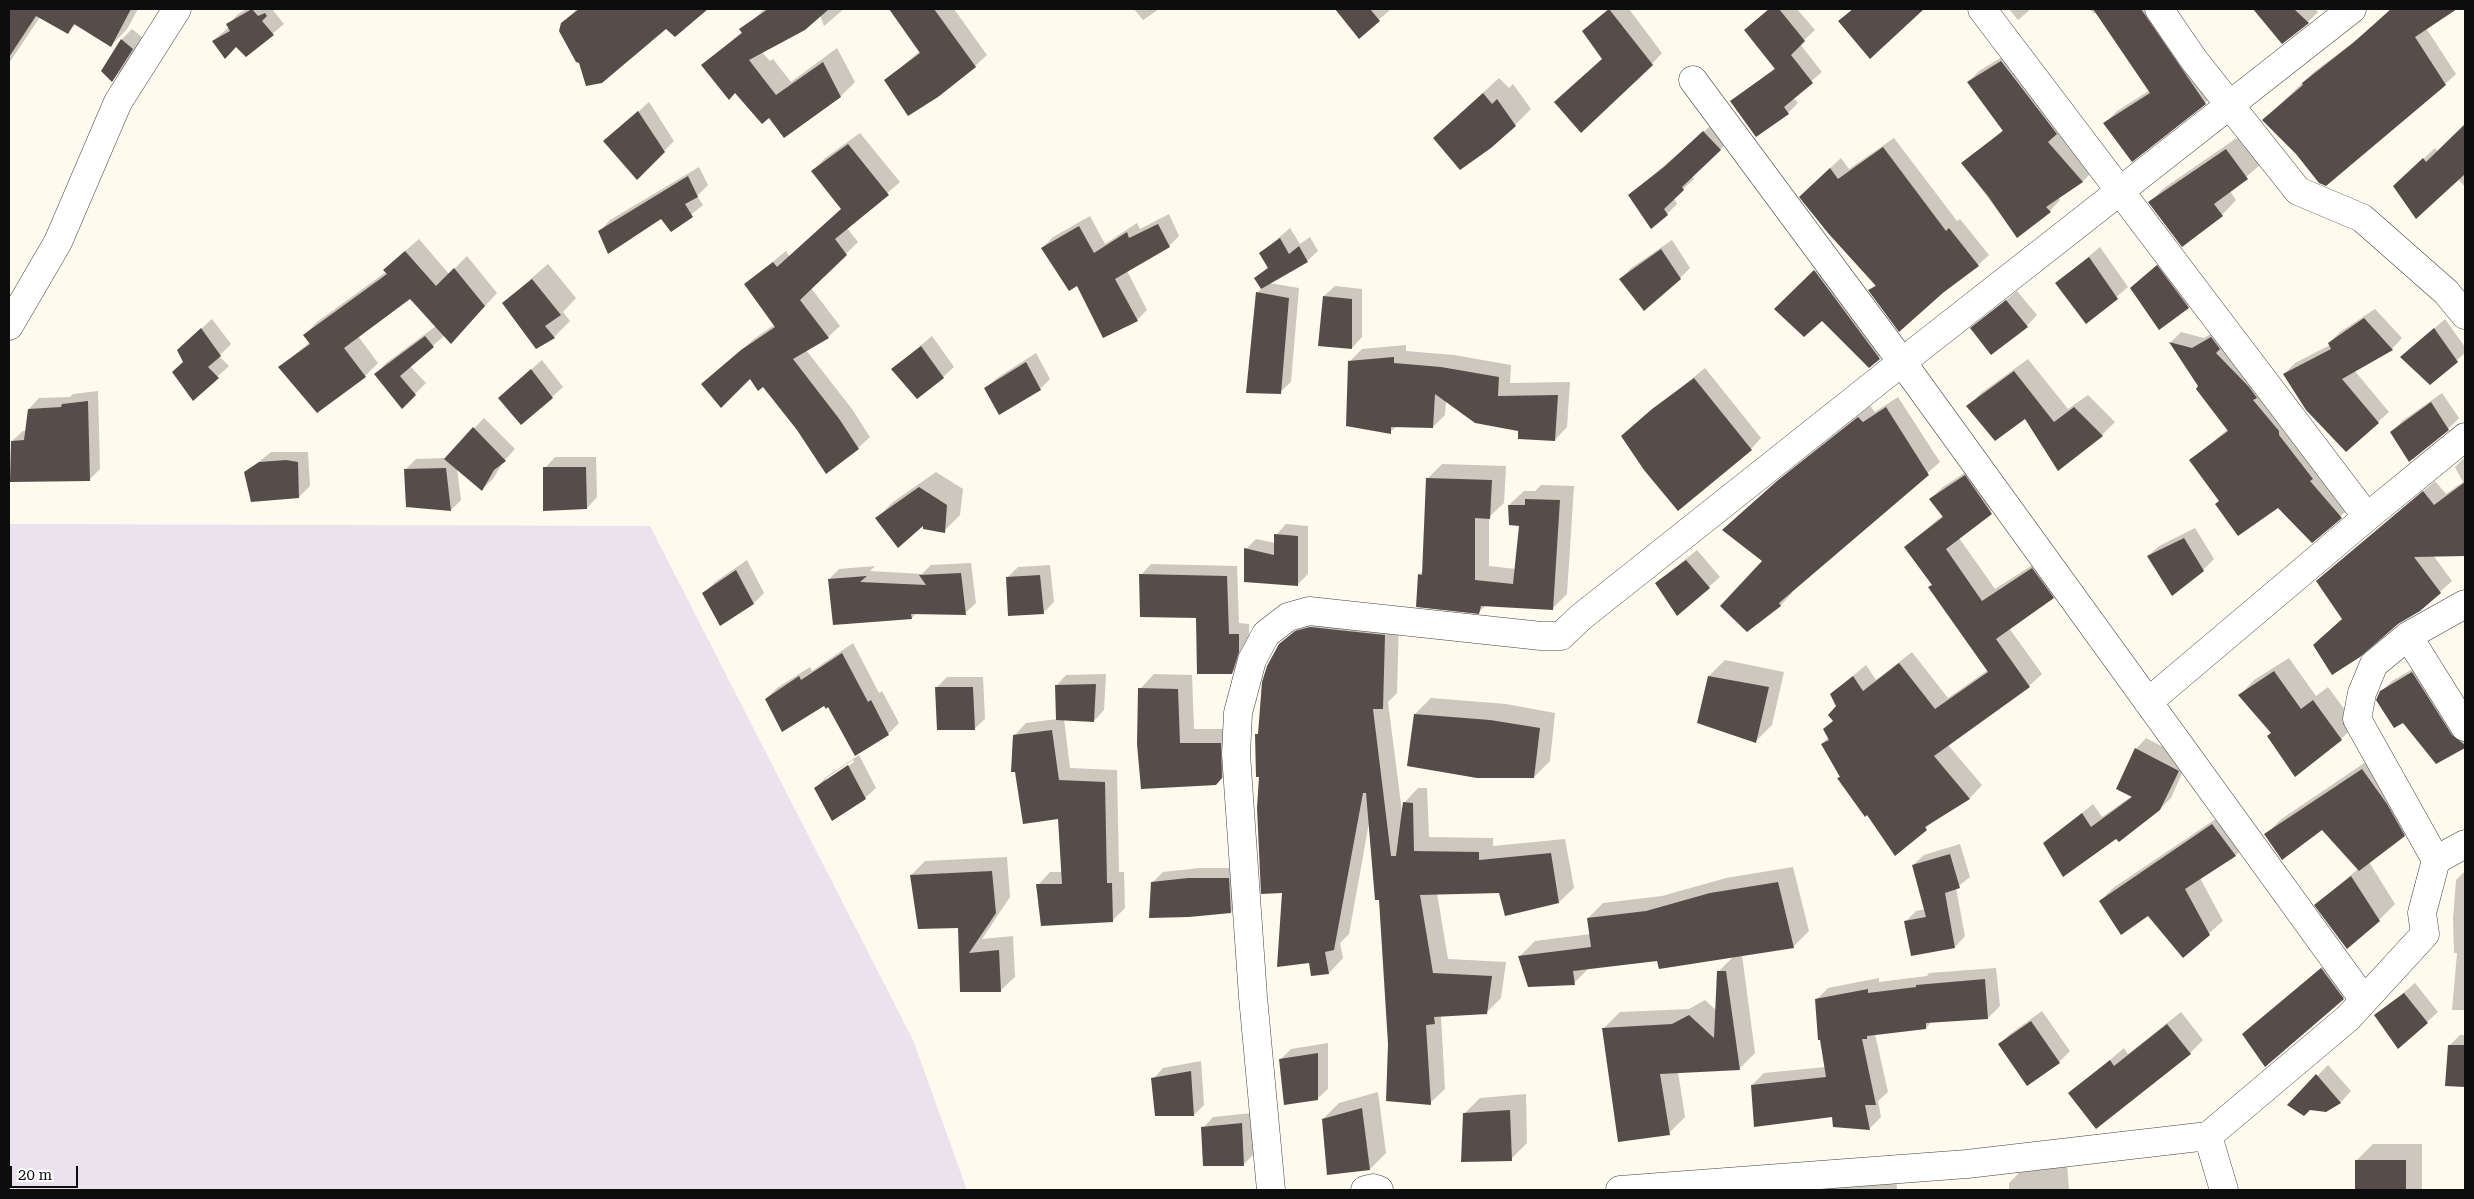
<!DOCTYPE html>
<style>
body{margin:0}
#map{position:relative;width:2474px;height:1199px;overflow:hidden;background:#fffaee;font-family:"Roboto Serif",serif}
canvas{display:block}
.frame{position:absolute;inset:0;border:10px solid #0d0d0d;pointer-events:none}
.scale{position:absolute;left:10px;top:1166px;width:68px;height:22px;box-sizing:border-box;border:2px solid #0d0d0d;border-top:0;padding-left:6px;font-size:15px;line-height:18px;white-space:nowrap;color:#0d0d0d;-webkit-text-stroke:4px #fff;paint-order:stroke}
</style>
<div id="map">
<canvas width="2474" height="1199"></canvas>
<div class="frame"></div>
<div class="scale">20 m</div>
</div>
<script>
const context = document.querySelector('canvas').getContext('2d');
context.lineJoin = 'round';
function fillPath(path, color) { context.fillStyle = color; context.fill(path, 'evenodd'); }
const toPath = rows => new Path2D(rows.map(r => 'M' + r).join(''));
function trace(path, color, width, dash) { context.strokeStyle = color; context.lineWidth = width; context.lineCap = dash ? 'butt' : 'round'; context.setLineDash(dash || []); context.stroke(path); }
fillPath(toPath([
 [9,524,650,526,913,1040,967,1190,9,1190]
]), '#eae2ec');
fillPath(toPath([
 [9,9,138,9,127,29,111,46,76,24,68,32,40,17,9,63],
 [247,9,272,9,284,24,246,56,236,45,213,41,229,27,228,25,238,14],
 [577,9,705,9,701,13,580,62,562,23],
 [764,9,844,9,824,26,820,15,750,23],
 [891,9,954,9,987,55,975,66,886,80,920,51],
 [1134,9,1159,9,1143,20],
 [1337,9,1391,9,1359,37],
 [1608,9,1629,9,1662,53,1652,64,1603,58,1583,31],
 [1769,9,1797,9,1815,30,1800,44,1822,72,1793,97,1798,103,1788,113,1732,101,1775,68,1746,30],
 [1852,9,1924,9,1870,57,1840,21],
 [2009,9,2031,9,2018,20],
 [2090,9,2158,9,2217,91,2205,103,2105,123,2117,111,2150,90,2097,12,2094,14],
 [2263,9,2315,9,2318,12,2308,22,2259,14],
 [2391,9,2455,9,2426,28,2456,74,2445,84,2275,109,2314,72,2365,33],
 [132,29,143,38,122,70,112,80,122,39],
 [743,31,770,61,773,59,791,82,837,48,855,82,841,96,784,137,770,117,703,65],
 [2012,51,2093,171,2083,181,2058,197,2060,200,2050,211,2017,237,1963,164,2004,129,1968,82,1979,71],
 [1499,78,1509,88,1513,84,1531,109,1515,125,1451,122],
 [649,102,674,141,637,178,605,141],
 [1715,122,1731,139,1692,176,1694,179,1674,198,1677,204,1667,214,1630,195],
 [2465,125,2465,187,2457,178,2405,176,2435,148,2438,152],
 [860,133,900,182,847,228,858,242,811,288,840,326,828,337,806,350,852,409,870,437,858,448,798,430,763,385,750,377,703,384,754,339,774,325,745,284,786,251,789,256,842,209,813,171,824,159],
 [2241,135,2261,164,2230,191,2236,200,2222,215,2150,202,2164,188],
 [1894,138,1957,221,1960,219,1989,255,1978,265,1870,290,1876,284,1811,186,1841,158,1849,169],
 [699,167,708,185,697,196,703,205,672,230,661,217,600,231,610,220],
 [1169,214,1179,236,1169,246,1127,271,1147,310,1137,320,1077,284,1042,248,1053,237,1090,216,1105,244,1137,223,1140,229],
 [1290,228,1300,244,1310,237,1318,251,1307,261,1269,283,1299,288,1291,382,1280,392,1257,293,1262,288,1256,278,1268,267,1261,253],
 [419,239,449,274,467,256,497,293,464,329,445,335,410,366,426,383,402,407,376,374,386,363,436,326,410,298,358,336,378,363,365,376,280,367,310,342,304,335,317,322,386,272,398,257],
 [1672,240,1690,268,1680,278,1621,279,1631,268],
 [2100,247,2128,287,2086,323,2057,283],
 [2168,256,2199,297,2188,307,2142,278],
 [1826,261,1890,348,1869,366,1822,319,1775,309],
 [548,264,576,298,563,312,570,321,554,337,503,303],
 [1335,286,1362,289,1362,337,1352,348,1324,296],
 [2017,291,2037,315,2027,326,1972,328],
 [2375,309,2402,338,2392,349,2354,370,2389,412,2346,451,2284,374,2295,363,2330,345,2329,343,2340,332],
 [212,319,231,344,219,356,229,366,193,399,185,362,178,350],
 [2445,319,2465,347,2465,353,2430,383,2413,347],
 [2222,327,2352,506,2312,541,2279,506,2220,501,2191,460,2228,429,2171,342,2181,332,2204,338],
 [932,336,954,367,943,377,893,369],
 [1406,345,1406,351,1454,355,1511,365,1510,383,1570,382,1567,427,1555,440,1519,430,1446,400,1445,415,1433,427,1397,426,1390,432,1350,361,1362,349],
 [1036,353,1050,379,1040,389,986,388,997,378],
 [2028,359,2068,409,2088,395,2115,422,2102,435,2058,469,2025,417,1967,407,1981,393],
 [542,360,563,387,552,397,510,388],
 [1705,368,1761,438,1751,449,1634,426],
 [98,391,100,469,89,480,12,441,23,431,27,431,29,409,39,398,70,397,73,394],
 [2442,393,2459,418,2448,429,2392,432,2402,421],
 [1898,397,1940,462,1790,591,1792,593,1781,605,1747,631,1764,561,1735,519,1790,470,1870,406,1875,412],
 [484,418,515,449,503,462,493,479,482,489,457,468,461,500,451,510,405,470,416,459,446,458],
 [271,452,308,452,310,486,299,497,245,473],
 [555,457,596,457,597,497,587,508,545,468],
 [2465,457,2465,555,2433,555,2452,581,2420,610,2314,645,2343,619,2317,581,2435,481,2446,494,2463,482,2455,467],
 [1442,464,1506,466,1504,503,1489,517,1489,566,1516,569,1520,524,1509,505,1524,491,1535,491,1541,485,1574,486,1567,594,1553,608,1486,605,1479,612,1419,575,1423,571,1427,479],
 [1978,464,2004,500,1959,538,1995,589,2045,557,2065,585,2053,597,2009,628,2042,674,2029,686,1948,745,1982,785,1970,798,1936,819,1895,854,1841,776,1822,744,1829,737,1838,706,1831,694,1866,665,1876,680,1912,652,1948,698,1988,670,1933,584,1905,547,1943,515,1930,499,1943,487],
 [936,472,963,489,960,515,944,531,924,524,877,518,893,502],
 [1286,524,1308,526,1308,574,1297,585,1246,549,1256,539,1275,543,1276,535],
 [2195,528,2214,559,2203,570,2148,556,2159,546],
 [1697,550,1720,577,1678,614,1656,583],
 [747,560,764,593,753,604,704,593,715,582],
 [971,563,976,603,965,613,916,613,912,618,829,579,839,569,875,566,870,571,922,574,931,565],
 [1151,564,1237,566,1239,623,1249,624,1249,640,1242,662,1232,673,1197,617,1141,575],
 [1050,565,1054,602,1043,613,1007,578,1018,567],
 [1311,617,1399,621,1397,693,1388,702,1402,812,1404,803,1418,788,1427,788,1429,837,1493,838,1493,846,1565,839,1574,888,1559,902,1500,892,1437,893,1448,959,1506,962,1501,998,1486,1013,1441,1016,1445,1089,1430,1103,1380,898,1369,823,1349,934,1340,943,1343,958,1329,973,1312,975,1310,962,1284,892,1260,776,1256,735,1260,732,1280,645],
 [853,643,879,693,882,691,899,723,888,734,855,754,829,705,766,699,777,688,810,667,812,671],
 [2289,658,2316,696,2328,687,2356,725,2341,739,2272,732,2240,695,2254,680],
 [1725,660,1784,672,1772,725,1756,741,1699,722,1709,676],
 [2423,663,2465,727,2465,746,2436,763,2381,692,2392,681],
 [1106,674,1104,710,1094,721,1064,719,1070,768,1117,770,1119,872,1124,872,1125,908,1112,921,1038,885,1050,872,1063,872,1059,818,1014,736,1026,723,1058,719,1056,686,1066,675],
 [1154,674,1192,675,1194,729,1235,729,1231,770,1216,784,1142,787,1140,689],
 [947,677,983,677,985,719,974,729,936,688],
 [1431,698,1506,704,1555,713,1550,761,1534,777,1415,714],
 [2146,738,2188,760,2171,798,2160,809,2116,837,2044,844,2093,804,2102,817,2132,796,2136,749],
 [859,755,876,788,865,798,816,788,826,777],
 [853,760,854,762,826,781,826,778],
 [2376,755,2418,821,2404,835,2369,862,2395,904,2379,920,2316,905,2359,868,2322,828,2266,835,2280,820],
 [2226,812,2249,842,2236,855,2200,878,2223,921,2183,956,2148,915,2100,901,2113,888],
 [1960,844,1970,877,1956,888,1965,936,1955,947,1905,922,1916,911,1926,909,1913,865,1924,855],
 [1007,857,1010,897,982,939,1013,936,1015,977,1000,991,961,991,959,926,911,875,925,861],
 [1793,867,1809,931,1793,947,1742,955,1755,1053,1739,1069,1678,1072,1685,1117,1669,1133,1604,1028,1620,1012,1689,1009,1705,1000,1716,1010,1718,972,1734,956,1658,960,1590,967,1574,983,1520,956,1535,941,1591,934,1588,918,1603,903,1662,896,1726,878],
 [1200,868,1239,868,1242,901,1231,912,1152,883,1163,872],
 [2465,871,2465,1010,2452,1010,2457,953,2454,953,2453,919,2456,880],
 [2338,953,2359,982,2343,998,2244,1035],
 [1996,968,2000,1006,1988,1018,1932,1021,1926,1028,1875,1034,1888,1092,1878,1101,1881,1117,1870,1128,1752,1085,1764,1073,1825,1067,1816,1000,1828,988,1879,978,1879,982,1927,976,1929,973],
 [2415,983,2438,1012,2427,1022,2376,1016],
 [2042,1011,2070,1051,2059,1062,2028,1084,2000,1044,2010,1034],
 [2181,1012,2203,1040,2190,1053,2070,1094,2124,1048,2128,1054],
 [2460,1035,2465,1035,2465,1085,2446,1085,2449,1046],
 [1328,1043,1328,1089,1317,1099,1280,1060,1291,1049],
 [1201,1061,1204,1105,1194,1115,1153,1079,1163,1068],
 [2328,1065,2351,1091,2341,1102,2326,1111,2289,1105],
 [1378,1092,1386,1153,1370,1169,1328,1174,1323,1119,1339,1103],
 [1526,1094,1527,1143,1511,1159,1464,1114,1480,1098],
 [1252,1113,1254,1154,1243,1165,1203,1128,1213,1117],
 [2373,1144,2422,1144,2422,1190,2357,1190,2357,1160],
 [2067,1163,2069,1190,2009,1190,2009,1183,2025,1167],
 [1896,1174,1897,1190,1755,1190]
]), '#0003');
fillPath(toPath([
 [9,9,131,9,111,47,74,24,68,34,36,16,9,57],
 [252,9,258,16,265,13,267,16,262,21,274,35,246,57,236,47,225,59,212,41,230,31,226,24],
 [579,9,708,9,675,37,666,29,602,83,586,86,579,63,576,62,559,31,561,23],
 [768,9,829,9,805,30,749,60,776,95,823,62,841,97,784,138,769,118,762,124,735,93,729,100,701,65,742,33,739,29],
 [889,9,934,9,976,67,938,97,908,116,884,80,920,53],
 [1335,9,1370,9,1380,21,1359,39],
 [1609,9,1653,65,1581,133,1554,102,1602,59,1582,31],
 [1769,9,1779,9,1805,41,1791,55,1813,83,1784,107,1789,114,1756,137,1730,101,1775,69,1744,30],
 [1853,9,1924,9,1870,59,1838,21],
 [2093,9,2141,9,2206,104,2132,162,2103,123,2150,93],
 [2253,9,2294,9,2309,23,2282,44],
 [2391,9,2457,9,2415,37,2446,85,2326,186,2319,183,2296,154,2262,120,2303,85,2302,83,2353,43],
 [121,39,133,49,112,82,101,71],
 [2001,61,2057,134,2048,142,2083,182,2046,207,2051,212,2017,238,1988,196,1961,163,2003,131,1967,82],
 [1483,93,1492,104,1497,99,1516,126,1491,148,1460,170,1433,138],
 [638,111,665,152,637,180,603,141],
 [2465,124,2465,174,2416,219,2393,186,2423,158,2426,162],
 [1703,131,1721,150,1682,187,1684,190,1664,209,1668,215,1651,229,1628,195,1664,167],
 [848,144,889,195,835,239,847,255,800,300,829,338,793,359,840,420,859,449,826,474,797,430,763,387,758,391,750,379,721,408,701,384,741,350,775,327,744,284,773,262,777,267,841,209,811,171],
 [1883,147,1946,231,1949,228,1979,266,1944,292,1899,332,1868,290,1876,286,1828,233,1799,197,1830,168,1838,179],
 [2226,149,2248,179,2214,204,2223,216,2182,247,2148,202],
 [688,176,698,197,685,204,693,217,671,232,661,219,608,254,598,231],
 [1158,224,1170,247,1115,279,1138,321,1103,338,1077,286,1069,291,1041,248,1079,226,1094,253,1127,232,1129,238],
 [1280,238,1289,254,1299,246,1308,262,1261,289,1254,278,1268,268,1259,253],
 [1661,249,1681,279,1644,311,1619,279],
 [405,251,436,286,454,268,485,306,451,344,410,299,344,348,366,377,317,413,278,367,310,344,303,335,387,274,383,270],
 [2089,257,2118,299,2086,324,2055,283],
 [2157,265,2189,308,2159,330,2130,288],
 [1814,270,1880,359,1869,368,1822,321,1804,337,1774,309],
 [532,279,561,315,545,326,555,338,536,349,502,303],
 [1256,292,1289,298,1281,394,1246,393],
 [1323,296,1352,299,1352,349,1318,346],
 [2006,300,2028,327,1991,355,1970,328],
 [2364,318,2393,350,2342,379,2379,423,2346,452,2306,410,2283,374,2331,349,2328,343],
 [201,328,221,356,208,367,219,378,193,401,172,372,183,362,177,350],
 [2434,328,2458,362,2430,385,2400,357],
 [425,336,434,347,400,376,416,395,402,409,374,374],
 [2211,337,2220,349,2216,353,2249,387,2257,398,2253,400,2279,431,2279,435,2313,479,2310,481,2342,518,2312,543,2278,508,2238,536,2215,504,2219,501,2189,460,2228,431,2196,389,2198,386,2169,342,2192,348],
 [921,346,944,378,917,399,891,369],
 [1394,357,1394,363,1441,367,1499,377,1498,396,1558,395,1555,441,1518,439,1518,431,1475,423,1435,394,1433,428,1391,427,1391,434,1346,426,1348,361],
 [1026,362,1041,390,999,415,984,388],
 [531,369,553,398,521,425,498,398],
 [2014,371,2054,422,2074,407,2103,436,2058,471,2025,419,1995,441,1966,406],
 [1694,378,1752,450,1678,511,1644,470,1621,436,1652,409],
 [88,401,90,481,10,482,11,441,24,440,28,409,61,407,62,404],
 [2431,402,2449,430,2409,462,2390,432],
 [1886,407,1929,475,1779,603,1781,606,1747,632,1720,606,1762,561,1722,530,1777,481,1858,417,1863,422],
 [473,427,506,461,494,470,482,491,444,459],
 [286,460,298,462,299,498,251,502,244,472,259,462],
 [543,467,586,467,587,509,543,511],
 [446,468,451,511,406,507,404,469],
 [1965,475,1992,514,1946,549,1982,601,2032,568,2054,598,1996,639,2030,687,1934,756,1970,799,1925,827,1927,830,1895,856,1867,815,1865,817,1837,778,1840,777,1821,744,1829,740,1823,729,1833,721,1828,715,1836,706,1830,694,1853,676,1863,691,1899,663,1935,709,1988,672,1928,587,1932,585,1904,547,1943,517,1929,499],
 [1426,478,1492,480,1490,519,1475,518,1475,580,1513,584,1519,526,1509,525,1508,505,1525,505,1525,499,1560,500,1553,610,1481,606,1479,614,1416,607,1418,574,1422,575],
 [2465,482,2465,556,2414,557,2441,593,2420,611,2398,624,2360,657,2332,675,2313,645,2342,619,2316,581,2423,491,2434,505],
 [919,487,947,505,945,533,923,529,923,526,898,548,875,518],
 [1274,534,1298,536,1298,586,1244,582,1244,548,1274,555],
 [2184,538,2204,571,2172,596,2147,556],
 [1686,560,1710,588,1677,616,1655,583],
 [736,570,754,604,720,626,702,593],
 [961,573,966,615,911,614,912,619,833,625,828,579,867,576,860,582,926,585,919,575],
 [1139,574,1227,576,1229,634,1239,634,1239,652,1232,674,1197,674,1196,618,1140,617],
 [1040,575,1044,614,1008,616,1006,577],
 [1310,627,1385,635,1383,709,1373,709,1391,856,1396,856,1403,802,1413,803,1414,851,1479,852,1479,860,1551,853,1559,903,1505,916,1499,893,1420,895,1433,973,1492,976,1487,1014,1434,1017,1435,1024,1426,1025,1431,1105,1386,1101,1388,1044,1379,900,1375,900,1366,793,1363,793,1334,950,1325,952,1329,974,1311,976,1309,963,1277,967,1282,893,1261,894,1257,808,1259,777,1256,777,1255,734,1258,734,1262,682,1267,666,1279,644,1295,631],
 [842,653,868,702,871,700,889,735,855,756,828,707,826,709,824,706,782,732,765,699,799,676,801,680],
 [2274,671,2301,709,2313,700,2342,740,2295,777,2267,736,2271,733,2238,695],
 [2412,672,2452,735,2465,745,2465,748,2436,764,2403,723,2394,728,2376,700,2380,691],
 [1708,676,1769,687,1756,743,1697,723],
 [1096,684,1094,722,1056,720,1055,685],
 [935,687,973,687,975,730,937,730],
 [1138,688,1178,689,1180,743,1221,743,1222,778,1216,785,1141,789,1137,744],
 [1414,714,1490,720,1540,728,1534,778,1477,778,1407,766],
 [1052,730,1059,780,1105,782,1107,883,1112,883,1113,922,1041,926,1036,884,1062,884,1058,819,1023,824,1015,772,1011,772,1013,735],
 [2135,748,2179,771,2160,810,2119,842,2116,839,2063,877,2043,843,2082,813,2091,827,2132,797,2116,789],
 [848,765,866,799,832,821,814,788],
 [2362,769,2387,804,2405,836,2359,871,2322,830,2282,860,2264,834],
 [2212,824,2236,856,2185,889,2210,935,2183,958,2148,916,2121,935,2099,901],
 [1950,854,1960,888,1945,893,1955,948,1911,956,1904,921,1926,917,1912,865],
 [992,871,996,913,969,953,999,950,1001,992,960,992,958,928,918,929,910,875],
 [2351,876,2380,921,2347,949,2314,905],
 [1188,878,1229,878,1231,913,1189,917,1149,918,1151,882],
 [1778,882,1794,948,1659,969,1657,961,1573,971,1575,985,1528,987,1518,956,1591,947,1587,918,1646,911,1710,893],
 [2321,968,2344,999,2265,1067,2242,1034],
 [1717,971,1726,971,1740,1070,1660,1074,1670,1135,1618,1142,1602,1028,1672,1024,1689,1015,1714,1038],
 [1985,979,1988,1019,1926,1023,1926,1029,1867,1036,1867,1039,1862,1039,1876,1105,1865,1105,1870,1130,1833,1127,1832,1117,1754,1127,1751,1085,1826,1077,1820,1040,1818,1040,1815,999,1868,989,1868,993,1916,987,1916,985],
 [2404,993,2428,1023,2398,1049,2374,1015],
 [2031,1021,2060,1063,2027,1086,1998,1044],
 [2167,1024,2191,1054,2096,1129,2068,1093,2110,1060,2114,1066],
 [2448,1045,2465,1045,2465,1087,2445,1086],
 [1318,1053,1318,1100,1284,1105,1279,1059],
 [1191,1071,1194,1116,1155,1116,1151,1078],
 [2316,1074,2341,1103,2326,1112,2310,1110,2304,1116,2287,1105],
 [1362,1108,1370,1170,1327,1175,1322,1119],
 [1510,1110,1512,1161,1461,1162,1463,1113],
 [1242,1123,1244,1166,1203,1166,1201,1127],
 [2355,1160,2406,1160,2406,1190,2355,1190]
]), '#564d4a');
const street = toPath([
 [1982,9,2367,517],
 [2159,9,2194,60,2298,191,2362,218,2446,292,2465,315],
 [1693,80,1902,362,2364,1000],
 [9,326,58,242,118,102,177,9],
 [2465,604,2408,636,2465,727],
 [2408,636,2374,664,2362,693,2357,719,2436,860],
 [2148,702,2367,517,2465,437],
 [1271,1190,1253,997,1236,754,1238,713,1252,660,1266,634,1288,617,1309,611,1541,636,1561,636,1581,617,1902,362,2352,9],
 [1365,1190,1373,1188,1379,1190],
 [1620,1190,1967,1164,2208,1136],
 [2224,1190,2208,1136,2348,1018,2425,934,2422,913,2436,860,2465,844]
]);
trace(street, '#404040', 29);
trace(street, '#fff', 28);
</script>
